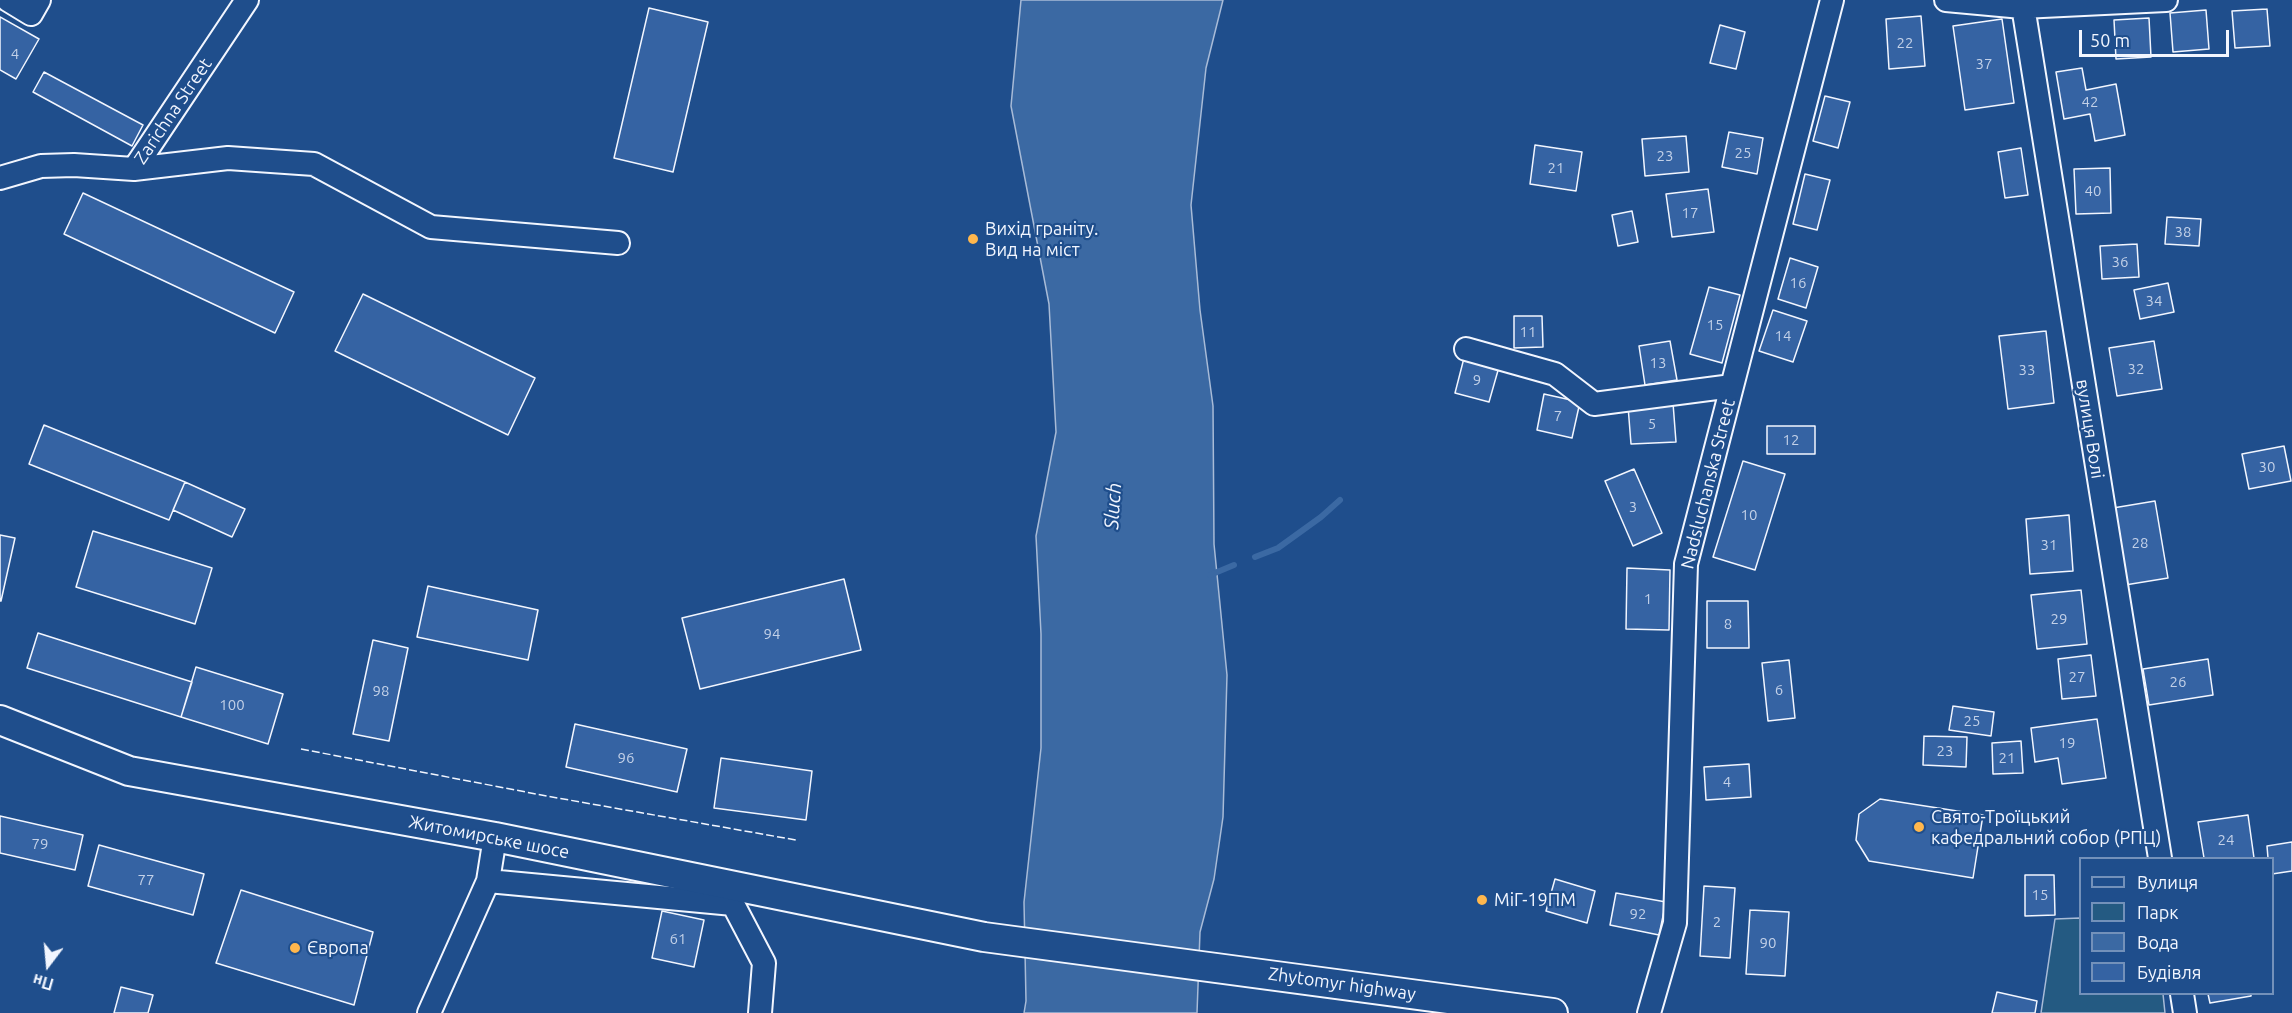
<!DOCTYPE html>
<meta charset="utf-8">
<style>
body{margin:0}
#map{position:relative;width:2292px;height:1013px;overflow:hidden;background:#1f4e8c;font-family:Ubuntu,sans-serif}
canvas{display:block}
.legend{position:absolute;left:2079px;top:857px;width:195px;height:138px;box-sizing:border-box;background:#1f4e8c;border:2px solid #7391ba;margin:0;padding:8px 10px;list-style:none;font-size:18px;color:#f2f6ff}
.legend li{display:flex;align-items:center;gap:12px;height:30px}
.legend b{width:30px;border:2px solid #7391ba}
.north{position:absolute;left:18px;top:935px;width:60px;height:60px;-webkit-text-stroke:4px #1f4e8c;paint-order:stroke;rotate:196deg;font-size:16px;font-weight:700;line-height:24px;text-align:center;color:#f2f6ff}
.north::after{content:'';display:block;margin:auto;width:21px;height:27px;background:#f2f6ff;clip-path:polygon(50% 0,100% 100%,50% 72%,0 100%)}
.scale{position:absolute;left:2079px;top:30px;width:150px;height:27px;box-sizing:border-box;border:3px solid #f2f6ff;border-top:0;padding-left:8px;font-size:18px;line-height:21px;white-space:nowrap;color:#f2f6ff;-webkit-text-stroke:4px #1f4e8c;paint-order:stroke}
</style>
<div id="map">
<canvas width="2292" height="1013"></canvas>
<ul class="legend">
<li><b style="height:8px;background:#1f4e8c"></b>Вулиця</li>
<li><b style="height:16px;background:#245a82"></b>Парк</li>
<li><b style="height:16px;background:#3b69a3"></b>Вода</li>
<li><b style="height:16px;background:#3563a3"></b>Будівля</li>
</ul>
<div class="north">Пн</div>
<div class="scale">50 m</div>
</div>
<script>
const context = document.querySelector('canvas').getContext('2d');
context.lineJoin = 'round';
function fillPath(path, color) { context.fillStyle = color; context.fill(path, 'evenodd'); }
const toPath = rows => new Path2D(rows.map(r => 'M' + r).join(''));
function trace(path, color, width, dash) { context.strokeStyle = color; context.lineWidth = width; context.lineCap = dash ? 'butt' : 'round'; context.setLineDash(dash || []); context.stroke(path); }
function write(font, color, halo, rows, align = 'center') {
  context.font = font + ' Ubuntu,sans-serif'; context.lineWidth = 4.5; context.setLineDash([]); context.textBaseline = 'middle'; context.strokeStyle = halo; context.fillStyle = color; for (const [text, x, y, turn = 0] of rows) {
    context.save(); context.translate(x, y); context.rotate((+turn || 0) * Math.PI / 180); context.textAlign = isNaN(turn) ? turn : align; if (halo) context.strokeText(text, 0, 0); context.fillText(text, 0, 0); context.restore();
  }
}
const green = toPath([
 [2080,918,2080,994,2163,994,2165,1013,2041,1013,2055,919,2080,918]
]);
fillPath(green, '#245a82');
trace(green, '#a8bbd7', 1.5);
const water = toPath([
 [1021,0,1223,0,1206,68,1191,205,1200,310,1213,406,1214,544,1227,675,1223,817,1214,879,1200,932,1197,1013,1024,1013,1026,1001,1024,902,1041,748,1041,634,1036,536,1056,432,1049,304,1011,106,1021,0]
]);
fillPath(water, '#3b69a3');
trace(water, '#a8bbd7', 1.5);
trace(toPath([
 [1255,557,1278,548,1321,517,1340,500],
 [1210,575,1234,565]
]), '#3b69a3', 6);
const building = toPath([
 [649,8,708,22,673,172,614,158,649,8],
 [2267,9,2270,46,2235,48,2232,11,2267,9],
 [2206,10,2209,49,2173,52,2170,13,2206,10],
 [1921,16,1925,66,1889,69,1886,19,1921,16],
 [0,17,39,39,16,79,0,70,0,17],
 [2149,18,2151,57,2116,59,2114,20,2149,18],
 [2002,19,2014,103,1965,110,1953,26,2002,19],
 [1720,25,1745,32,1736,69,1710,63,1720,25],
 [2082,68,2086,90,2116,84,2125,135,2095,141,2090,114,2064,119,2056,72,2082,68],
 [44,72,143,125,132,146,33,92,44,72],
 [1825,96,1850,102,1838,148,1813,141,1825,96],
 [1729,132,1763,138,1757,174,1722,167,1729,132],
 [1686,136,1689,172,1645,176,1642,139,1686,136],
 [1535,145,1582,152,1576,191,1530,184,1535,145],
 [2021,148,2028,195,2005,198,1998,152,2021,148],
 [2110,168,2111,213,2076,214,2074,169,2110,168],
 [1805,174,1830,180,1817,230,1793,224,1805,174],
 [1708,189,1714,232,1672,237,1666,194,1708,189],
 [83,193,294,292,275,333,64,234,83,193],
 [1632,211,1638,242,1618,246,1612,215,1632,211],
 [2167,217,2201,219,2199,246,2165,244,2167,217],
 [2137,244,2139,277,2102,279,2100,246,2137,244],
 [1790,258,1818,267,1806,308,1778,299,1790,258],
 [2168,283,2174,312,2140,319,2134,290,2168,283],
 [1709,287,1740,295,1722,363,1690,354,1709,287],
 [363,294,535,378,508,435,335,351,363,294],
 [1773,310,1807,321,1793,362,1759,351,1773,310],
 [1514,316,1542,316,1543,347,1514,348,1514,316],
 [2046,331,2054,403,2008,409,1999,336,2046,331],
 [1670,341,1677,380,1645,385,1639,346,1670,341],
 [2154,341,2162,389,2117,396,2109,348,2154,341],
 [1464,358,1499,367,1489,402,1455,393,1464,358],
 [1544,394,1580,402,1572,438,1537,430,1544,394],
 [1673,403,1676,442,1631,444,1628,406,1673,403],
 [44,425,185,482,169,520,29,464,44,425],
 [1767,426,1815,426,1815,454,1767,454,1767,426],
 [2284,446,2291,481,2249,489,2242,454,2284,446],
 [1743,461,1785,474,1755,570,1713,557,1743,461],
 [1634,469,1662,533,1633,546,1605,481,1634,469],
 [185,482,245,509,232,537,173,510,185,482],
 [2155,501,2168,578,2125,585,2113,508,2155,501],
 [2069,515,2073,571,2030,574,2026,519,2069,515],
 [93,531,212,568,195,624,76,587,93,531],
 [0,535,15,538,1,601,0,601,0,535],
 [1627,568,1670,570,1669,630,1626,629,1627,568],
 [844,579,861,650,700,689,682,618,844,579],
 [428,586,538,610,528,660,417,637,428,586],
 [2081,590,2087,644,2037,649,2031,595,2081,590],
 [1707,601,1748,601,1749,648,1707,648,1707,601],
 [38,633,192,682,181,717,27,668,38,633],
 [373,640,408,648,389,741,353,734,373,640],
 [2091,655,2096,696,2062,699,2058,659,2091,655],
 [2208,659,2213,695,2149,705,2143,669,2208,659],
 [1789,660,1795,718,1768,721,1762,663,1789,660],
 [196,667,283,694,268,744,181,717,196,667],
 [1953,706,1994,712,1991,736,1949,730,1953,706],
 [2097,719,2106,778,2062,784,2058,758,2035,762,2031,728,2097,719],
 [575,724,687,749,677,792,566,767,575,724],
 [1924,736,1967,737,1966,767,1923,765,1924,736],
 [2021,741,2023,773,1993,774,1992,743,2021,741],
 [721,758,812,771,806,820,714,808,721,758],
 [1749,764,1751,797,1706,800,1704,767,1749,764],
 [1880,799,1983,815,1973,878,1869,861,1856,840,1859,814,1880,799],
 [2248,815,2254,858,2204,858,2198,822,2248,815],
 [0,816,83,835,75,870,0,853,0,816],
 [2292,842,2292,871,2272,874,2272,858,2268,858,2267,846,2292,842],
 [99,845,204,874,193,915,88,886,99,845],
 [2025,875,2054,875,2055,915,2025,916,2025,875],
 [1555,879,1595,891,1587,923,1546,911,1555,879],
 [1704,886,1735,888,1730,958,1700,956,1704,886],
 [241,890,373,932,354,1005,216,963,241,890],
 [1616,893,1666,902,1659,935,1610,925,1616,893],
 [1750,910,1789,912,1785,976,1746,974,1750,910],
 [662,911,704,920,694,967,652,958,662,911],
 [121,987,153,995,148,1013,114,1013,121,987],
 [1997,992,2037,1001,2035,1013,1992,1013,1997,992],
 [2208,994,2251,994,2251,996,2210,1003,2208,994]
]);
fillPath(building, '#3563a3');
trace(building, '#f2f6ff', 1.5);
const minor = toPath([
 [8,0,31,14,39,0],
 [1946,0,2022,7,2166,0],
 [2022,0,2160,858],
 [134,169,228,158,314,164,431,227,618,243],
 [0,178,41,166,74,165,134,169,247,0],
 [1466,349,1555,374,1594,404,1732,386],
 [488,881,733,904,764,963,760,1013],
 [2182,994,2185,1013],
 [429,1013,488,881,495,837],
 [1649,1013,1675,923,1686,564,1832,0]
]);
const major = toPath([
 [0,720,129,771,495,837,984,937,1553,1013]
]);
trace(minor, '#f2f6ff', 26);
trace(major, '#f2f6ff', 32);
trace(minor, '#1f4e8c', 22);
trace(major, '#1f4e8c', 28);
trace(toPath([
 [301,749,552,797,796,840]
]), '#f2f6ff', 1.5, [8, 3]);
for (const [x, y, r, color] of [
 [973,239,6,"#ffb74d"],
 [1919,827,6,"#ffb74d"],
 [1482,900,6,"#ffb74d"],
 [295,948,6,"#ffb74d"]
]) { const dot = new Path2D(); dot.arc(x, y, r, 0, 2 * Math.PI); context.fillStyle = color; context.fill(dot); trace(dot, '#1f4e8c', 2); }
write('15px', '#c3d1e8', null, [
 ["22",1905,43],
 ["4",15,54],
 ["37",1984,64],
 ["42",2090,102],
 ["25",1743,153],
 ["23",1665,156],
 ["21",1556,168],
 ["40",2093,191],
 ["17",1690,213],
 ["38",2183,232],
 ["36",2120,262],
 ["16",1798,283],
 ["34",2154,301],
 ["15",1715,325],
 ["11",1528,332],
 ["14",1783,336],
 ["13",1658,363],
 ["32",2136,369],
 ["33",2027,370],
 ["9",1477,380],
 ["7",1558,416],
 ["5",1652,424],
 ["12",1791,440],
 ["30",2267,467],
 ["3",1633,507],
 ["10",1749,515],
 ["28",2140,543],
 ["31",2049,545],
 ["1",1648,599],
 ["29",2059,619],
 ["8",1728,624],
 ["94",772,634],
 ["27",2077,677],
 ["26",2178,682],
 ["6",1779,690],
 ["98",381,691],
 ["100",232,705],
 ["25",1972,721],
 ["19",2067,743],
 ["23",1945,751],
 ["96",626,758],
 ["21",2007,758],
 ["4",1727,782],
 ["24",2226,840],
 ["79",40,844],
 ["77",146,880],
 ["15",2040,895],
 ["92",1638,914],
 ["2",1717,922],
 ["61",678,939],
 ["90",1768,943]
]);
write('18px', '#f2f6ff', '#1f4e8c', [
 ["Zarichna Street",173,111,-56],
 ["вулиця Волі",2090,429,81],
 ["Nadsluchanska Street",1708,484,-76],
 ["Житомирське шосе",489,837,11],
 ["Zhytomyr highway",1342,984,8]
]);
write('18px', '#f2f6ff', '#1f4e8c', [
 ["Вихід граніту.",985,229],
 ["Вид на міст",985,250],
 ["Свято-Троїцький",1931,817],
 ["кафедральний собор (РПЦ)",1931,838],
 ["МіГ-19ПМ",1494,900],
 ["Європа",307,948]
], 'left');
write('italic 20px', '#f2f6ff', '#1f4e8c', [
 ["Sluch",1113,506,-86]
]);
</script>
